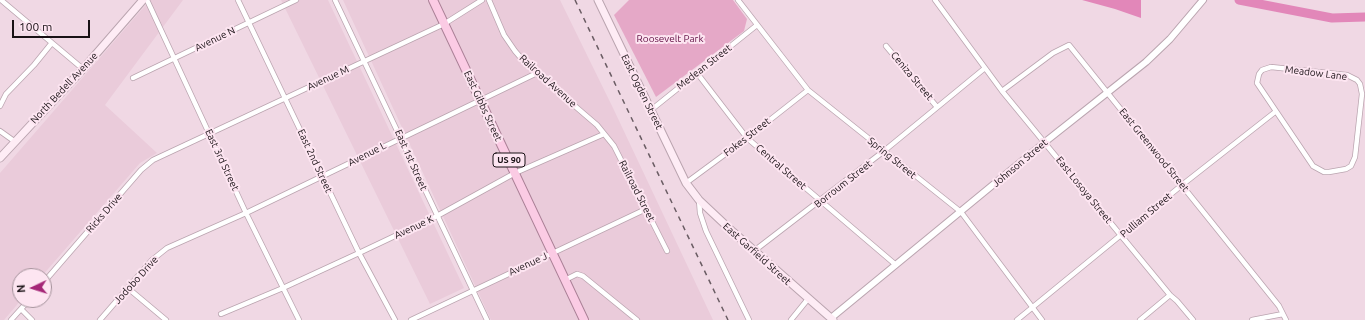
<!DOCTYPE html>
<style>
body{margin:0}
#map{position:relative;width:1365px;height:320px;overflow:hidden;background:#f0d8e4;font-family:Ubuntu,sans-serif}
canvas{display:block}
.north{position:absolute;left:12px;top:268px;width:40px;height:40px;box-sizing:border-box;background:#fde5f1;border:1px solid #a29099;border-radius:50%;rotate:266deg;font-size:11px;font-weight:700;line-height:16px;text-align:center;color:#191115}
.north::after{content:'';display:block;margin:auto;width:14px;height:18px;background:#a52677;clip-path:polygon(50% 0,100% 100%,50% 72%,0 100%)}
.scale{position:absolute;left:12px;top:20px;width:78px;height:18px;box-sizing:border-box;border:2px solid #191115;border-top:0;padding-left:5px;font-size:12px;line-height:14px;white-space:nowrap;color:#191115;-webkit-text-stroke:3px #fde5f1;paint-order:stroke}
</style>
<div id="map">
<canvas width="1365" height="320"></canvas>
<div class="north">N</div>
<div class="scale">100 m</div>
</div>
<script>
const context = document.querySelector('canvas').getContext('2d');
context.lineJoin = 'round';
function fillPath(path, color) { context.fillStyle = color; context.fill(path, 'evenodd'); }
const toPath = rows => new Path2D(rows.map(r => 'M' + r).join(''));
function trace(path, color, width, dash) { context.strokeStyle = color; context.lineWidth = width; context.lineCap = dash ? 'butt' : 'round'; context.setLineDash(dash || []); context.stroke(path); }
function write(font, color, halo, rows, align = 'center') {
  context.font = font + ' Ubuntu,sans-serif'; context.lineWidth = 4; context.setLineDash([]); context.textBaseline = 'middle'; context.strokeStyle = halo; context.fillStyle = color; for (const [text, x, y, turn = 0] of rows) {
    context.save(); context.translate(x, y); context.rotate((+turn || 0) * Math.PI / 180); context.textAlign = isNaN(turn) ? turn : align; if (halo) context.strokeText(text, 0, 0); context.fillText(text, 0, 0); context.restore();
  }
}
fillPath(toPath([
 [150,0,183,0,105,105,157,153,140,163,42,276,20,276,21,300,4,320,0,320,0,173],
 [281,0,328,0,464,288,430,304],
 [343,0,560,0,613,108,713,320,491,320]
]), '#eacbda');
fillPath(toPath([
 [629,0,733,0,747,19,744,31,656,97,614,15]
]), '#e5a8c7');
fillPath(toPath([
 [1082,0,1141,0,1141,18,1115,9]
]), '#e287b9');
trace(toPath([
 [1239,0,1332,18,1365,17]
]), '#e287b9', 9);
const minor = toPath([
 [1,0,83,69],
 [147,0,246,213,299,320],
 [238,0,359,253,395,320],
 [335,0,487,320],
 [489,0,504,35,515,51,527,65,597,125,614,146,667,251],
 [738,0,808,90,961,212,1042,320],
 [935,0,1002,91,1170,295,1177,301,1193,320],
 [886,46,937,107],
 [1271,67,1347,75,1357,80,1360,84,1362,94,1355,157,1351,166,1346,169,1329,172,1324,172,1313,166,1257,83,1259,74,1262,70,1271,67],
 [697,73,747,138,896,265],
 [133,78,296,0],
 [1002,91,1053,53,1069,45,1279,306,1286,320],
 [0,106,6,94,34,65,51,44],
 [651,110,757,25],
 [0,131,14,141],
 [686,183,747,138,808,90],
 [699,200,700,213,706,231,749,320],
 [754,251,884,151,985,68],
 [565,280,577,274,583,276,637,320],
 [44,282,141,170,153,160,444,24,482,0],
 [129,289,166,320],
 [21,309,32,320],
 [221,314,283,288,359,253,437,216,515,173,604,134],
 [11,320,29,300],
 [100,320,152,260,167,248,246,213,537,73],
 [411,320,646,209],
 [791,320,808,299],
 [1017,320,1182,185,1275,112],
 [1140,320,1170,295],
 [1252,320,1283,314]
]);
const tertiary = toPath([
 [831,318,1045,142,1146,62,1170,39,1203,0]
]);
const secondary = toPath([
 [598,0,686,183,699,200,733,232,833,320],
 [0,158,83,69,143,0]
]);
const trunk = toPath([
 [433,0,584,320]
]);
trace(minor, '#baa4af', 6);
trace(tertiary, '#baa4af', 8);
trace(secondary, '#baa4af', 9);
trace(trunk, '#ab8197', 10);
trace(minor, '#fff', 4.5);
trace(tertiary, '#fff', 6);
trace(secondary, '#feecf5', 7);
trace(trunk, '#fbcbe4', 8);
trace(toPath([
 [575,0,728,320]
]), '#6a5c63', 1.5, [5, 5]);
for (const [x, y, w] of [
 [509,160,32]
]) { const box = new Path2D(); box.roundRect(x - w / 2, y - 7, w, 14, 3); context.fillStyle = '#fde5f1'; context.fill(box); trace(box, '#191115', 1); }
write('bold 9px', '#191115', null, [
 ["US 90",509,160]
]);
write('10px', '#191115', '#fde5f1', [
 ["Avenue N",215,39,-26],
 ["Medean Street",704,67,-38],
 ["Meadow Lane",1316,73,7],
 ["Ceniza Street",912,76,50],
 ["Avenue M",328,78,-25],
 ["Railroad Avenue",548,81,42],
 ["North Bedell Avenue",64,88,-47],
 ["East Ogden Street",642,92,64],
 ["East Gibbs Street",483,106,65],
 ["Fokes Street",747,137,-38],
 ["East Greenwood Street",1154,150,51],
 ["Avenue L",367,154,-27],
 ["Spring Street",892,158,39],
 ["East 3rd Street",222,160,65],
 ["East 1st Street",411,160,66],
 ["East 2nd Street",315,161,65],
 ["Johnson Street",1020,163,-40],
 ["Central Street",781,167,41],
 ["Borroum Street",843,184,-38],
 ["East Losoya Street",1084,190,51],
 ["Railroad Street",637,191,63],
 ["Ricks Drive",104,213,-49],
 ["Pulliam Street",1146,215,-40],
 ["Avenue K",414,227,-25],
 ["East Garfield Street",757,254,42],
 ["Avenue J",528,264,-25],
 ["Jodobo Drive",136,280,-48]
]);
write('10px', '#610f44', '#fde5f1', [
 ["Roosevelt Park",670,39]
]);
</script>
